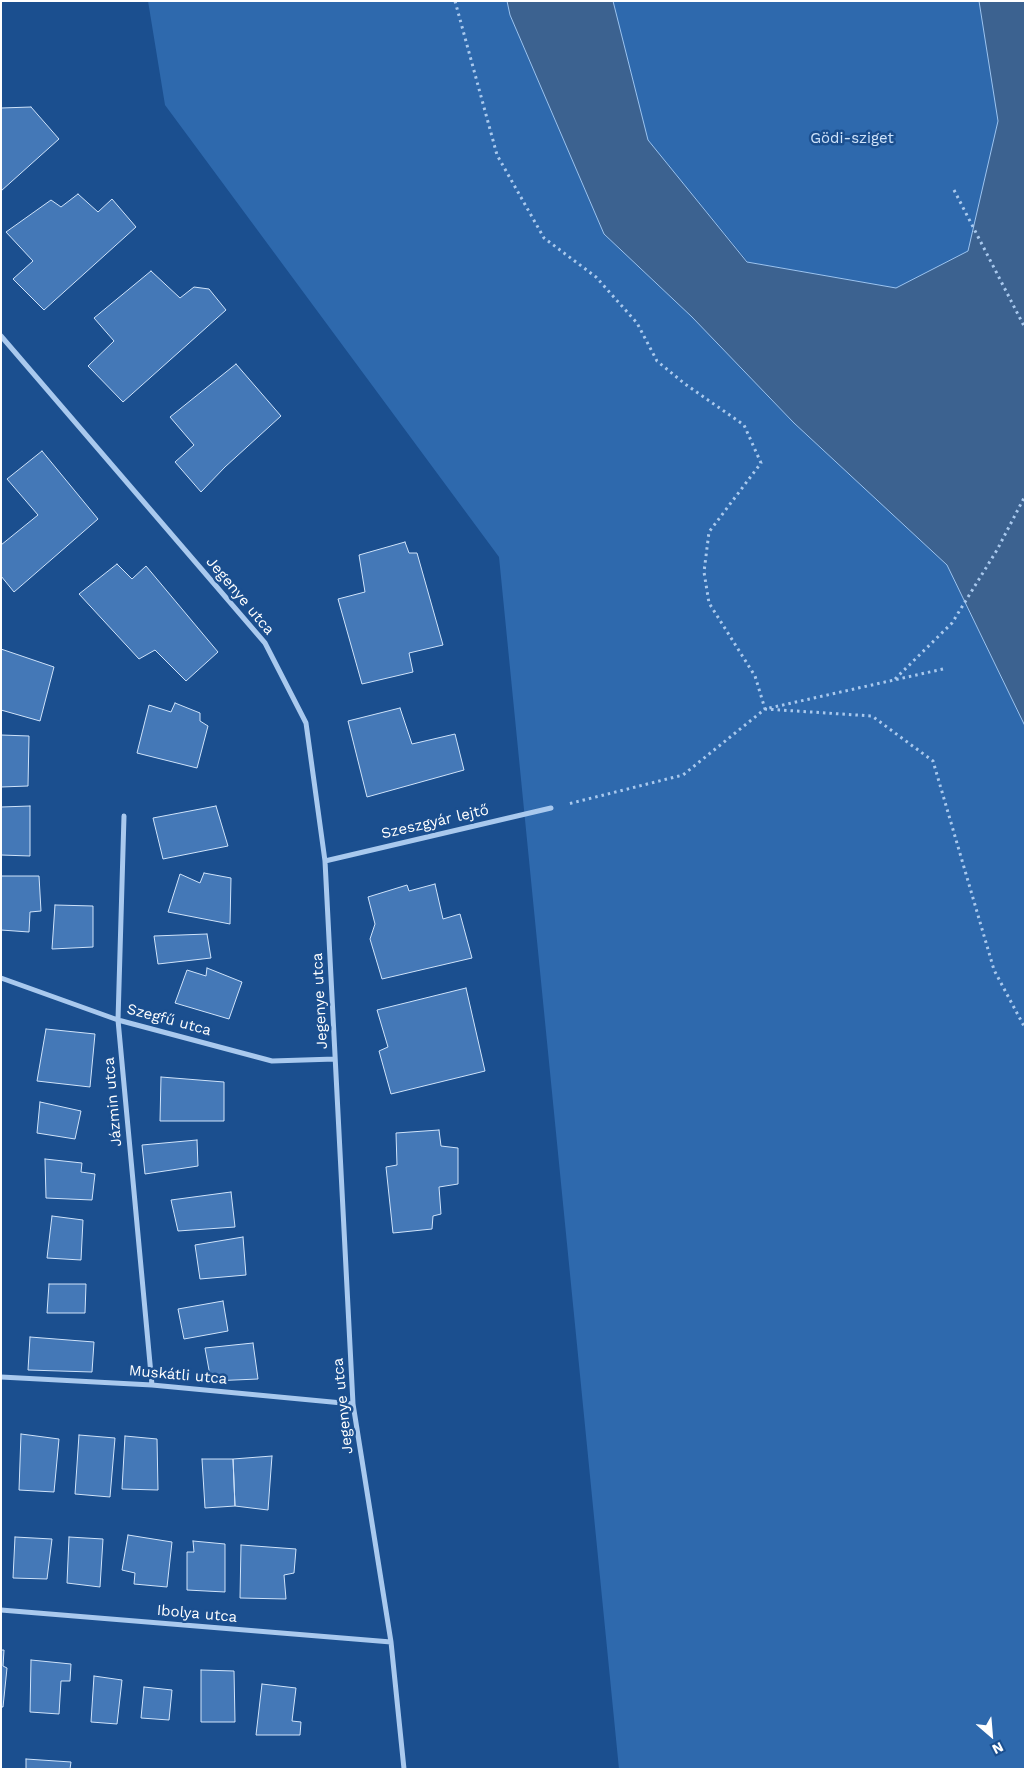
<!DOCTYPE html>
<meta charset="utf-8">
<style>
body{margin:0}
#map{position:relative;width:1026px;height:1770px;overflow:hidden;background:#1b4f8f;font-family:"Work Sans",sans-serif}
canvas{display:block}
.frame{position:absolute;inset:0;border:2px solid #fff;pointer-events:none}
.north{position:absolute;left:966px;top:1710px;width:50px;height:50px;-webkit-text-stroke:4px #1b4f8f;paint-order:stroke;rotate:153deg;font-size:14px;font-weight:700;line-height:20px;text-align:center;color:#fff}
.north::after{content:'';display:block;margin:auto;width:18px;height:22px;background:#fff;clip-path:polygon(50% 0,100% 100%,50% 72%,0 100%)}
</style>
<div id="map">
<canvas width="1026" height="1770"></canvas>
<div class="frame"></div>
<div class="north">N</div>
</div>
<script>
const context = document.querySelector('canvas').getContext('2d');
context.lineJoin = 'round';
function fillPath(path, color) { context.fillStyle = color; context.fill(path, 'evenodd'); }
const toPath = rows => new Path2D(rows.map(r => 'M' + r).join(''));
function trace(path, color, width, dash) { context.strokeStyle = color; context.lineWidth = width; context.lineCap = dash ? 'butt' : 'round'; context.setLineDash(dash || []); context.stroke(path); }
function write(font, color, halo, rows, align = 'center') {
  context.font = font + ' "Work Sans",sans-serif'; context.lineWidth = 5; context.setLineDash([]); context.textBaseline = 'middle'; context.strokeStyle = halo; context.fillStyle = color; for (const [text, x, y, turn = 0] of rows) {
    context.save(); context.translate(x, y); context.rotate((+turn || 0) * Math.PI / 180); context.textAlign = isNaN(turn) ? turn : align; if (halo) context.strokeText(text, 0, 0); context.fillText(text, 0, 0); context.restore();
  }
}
fillPath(toPath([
 [148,1,507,1,510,15,604,234,692,317,794,423,947,565,1025,726,1025,1769,619,1769,499,557,165,105],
 [613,1,979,1,999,121,968,252,896,288,748,262,648,140]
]), '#2e69ad');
const water = toPath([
 [507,1,613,1,648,140,747,262,896,288,968,251,998,121,979,1,1025,1,1025,726,947,565,794,423,692,317,604,234,510,15,507,1]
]);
fillPath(water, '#3c6290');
trace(water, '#9cc4f0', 1);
const building = toPath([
 [31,107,59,139,1,191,1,108,31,107],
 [78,194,98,212,112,199,136,227,44,310,13,279,33,261,6,232,51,200,61,207,78,194],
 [151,271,180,298,194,287,209,289,226,310,123,402,88,366,114,341,94,318,151,271],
 [236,364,281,416,225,467,201,492,175,462,194,445,170,417,236,364],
 [42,451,98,519,14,592,1,576,1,545,38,515,7,479,42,451],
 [405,542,409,553,417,553,443,645,409,653,413,672,362,684,338,599,365,592,359,555,405,542],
 [117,564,132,579,146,566,218,652,186,681,155,650,139,659,79,594,117,564],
 [1,649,54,667,40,721,1,710,1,649],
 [175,703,200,713,200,721,208,726,197,768,137,753,149,705,171,712,175,703],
 [400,708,412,744,455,734,464,770,367,797,348,721,400,708],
 [1,735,29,736,28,786,1,787,1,735],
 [30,806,30,856,1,855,1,807,30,806],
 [216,806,228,846,163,859,153,818,216,806],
 [204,873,231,878,230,924,168,912,180,874,200,883,204,873],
 [1,876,39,876,41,911,30,912,29,932,1,930,1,876],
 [435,884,443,919,460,914,472,958,382,979,370,939,375,924,368,897,407,885,409,891,435,884],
 [55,905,93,906,93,947,52,949,55,905],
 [207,934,211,958,158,964,154,936,207,934],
 [207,968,242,982,229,1019,175,1003,187,970,206,976,207,968],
 [466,988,485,1071,391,1094,379,1051,388,1047,377,1010,466,988],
 [46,1029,95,1034,90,1087,37,1081,46,1029],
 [161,1077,224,1082,224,1121,160,1121,161,1077],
 [40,1102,81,1111,75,1139,37,1133,40,1102],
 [439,1130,441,1146,458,1148,458,1184,439,1187,441,1214,433,1216,432,1229,393,1233,386,1167,397,1165,396,1133,439,1130],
 [197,1140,198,1166,145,1174,142,1145,197,1140],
 [45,1159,82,1163,81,1172,95,1174,92,1200,46,1198,45,1159],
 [231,1192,235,1227,178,1231,171,1200,231,1192],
 [52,1216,83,1220,81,1260,47,1258,52,1216],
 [243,1237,246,1275,200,1279,195,1245,243,1237],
 [49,1284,86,1284,85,1313,47,1313,49,1284],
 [223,1301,228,1331,184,1339,178,1309,223,1301],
 [30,1337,94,1342,92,1372,28,1370,30,1337],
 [253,1343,258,1379,211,1381,205,1348,253,1343],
 [21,1434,59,1439,54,1492,19,1490,21,1434],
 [79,1435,115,1438,110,1497,75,1494,79,1435],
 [125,1436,157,1439,158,1490,122,1489,125,1436],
 [272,1456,268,1510,235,1506,233,1459,272,1456],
 [202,1459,233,1459,235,1506,205,1508,202,1459],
 [128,1535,172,1542,167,1587,134,1584,135,1573,122,1570,128,1535],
 [15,1537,52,1539,47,1579,13,1578,15,1537],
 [69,1537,103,1539,100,1587,67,1583,69,1537],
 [193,1541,225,1544,225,1592,187,1590,187,1552,194,1552,193,1541],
 [241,1545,296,1549,294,1573,284,1575,286,1599,240,1598,241,1545],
 [1,1650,4,1650,3,1666,7,1668,3,1707,1,1707,1,1650],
 [31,1660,71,1664,70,1681,61,1681,59,1714,30,1712,31,1660],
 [201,1670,234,1671,235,1722,201,1722,201,1670],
 [94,1676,122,1680,117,1724,91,1722,94,1676],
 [262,1684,296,1688,292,1721,301,1722,300,1735,256,1735,262,1684],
 [144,1687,172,1690,169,1720,141,1718,144,1687],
 [26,1759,71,1762,70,1769,26,1769,26,1759]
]);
fillPath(building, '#4478b7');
trace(building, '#cfe3fa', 1);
trace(toPath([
 [455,1,497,155,544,238,596,277,637,323,657,361,685,384,744,425,761,463,709,532,704,572,709,603,755,676,765,709,683,775,568,804],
 [954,190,1025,328],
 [943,669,765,709,872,716,933,761,994,970,1025,1028],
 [895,679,952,623,997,550,1025,496]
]), '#a9c9ee', 3, [2.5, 4]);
trace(toPath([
 [1,336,265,643,306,723,325,861,353,1404,391,1642,404,1769],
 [124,816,118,1020,152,1385],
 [325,861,551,808],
 [1,978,118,1020,272,1061,335,1059],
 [1,1377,152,1385,353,1404],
 [1,1610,391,1642]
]), '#a9c9ee', 5);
write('15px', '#cfe3fa', '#1b4f8f', [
 ["Gödi-sziget",852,139]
]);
write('15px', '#fff', '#1b4f8f', [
 ["Jegenye utca",240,596,50],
 ["Szeszgyár lejtő",435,822,-13],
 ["Jegenye utca",320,1001,-93],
 ["Szegfű utca",169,1020,15],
 ["Jázmin utca",113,1102,-95],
 ["Muskátli utca",178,1375,5],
 ["Jegenye utca",343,1406,-96],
 ["Ibolya utca",197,1614,5]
]);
</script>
